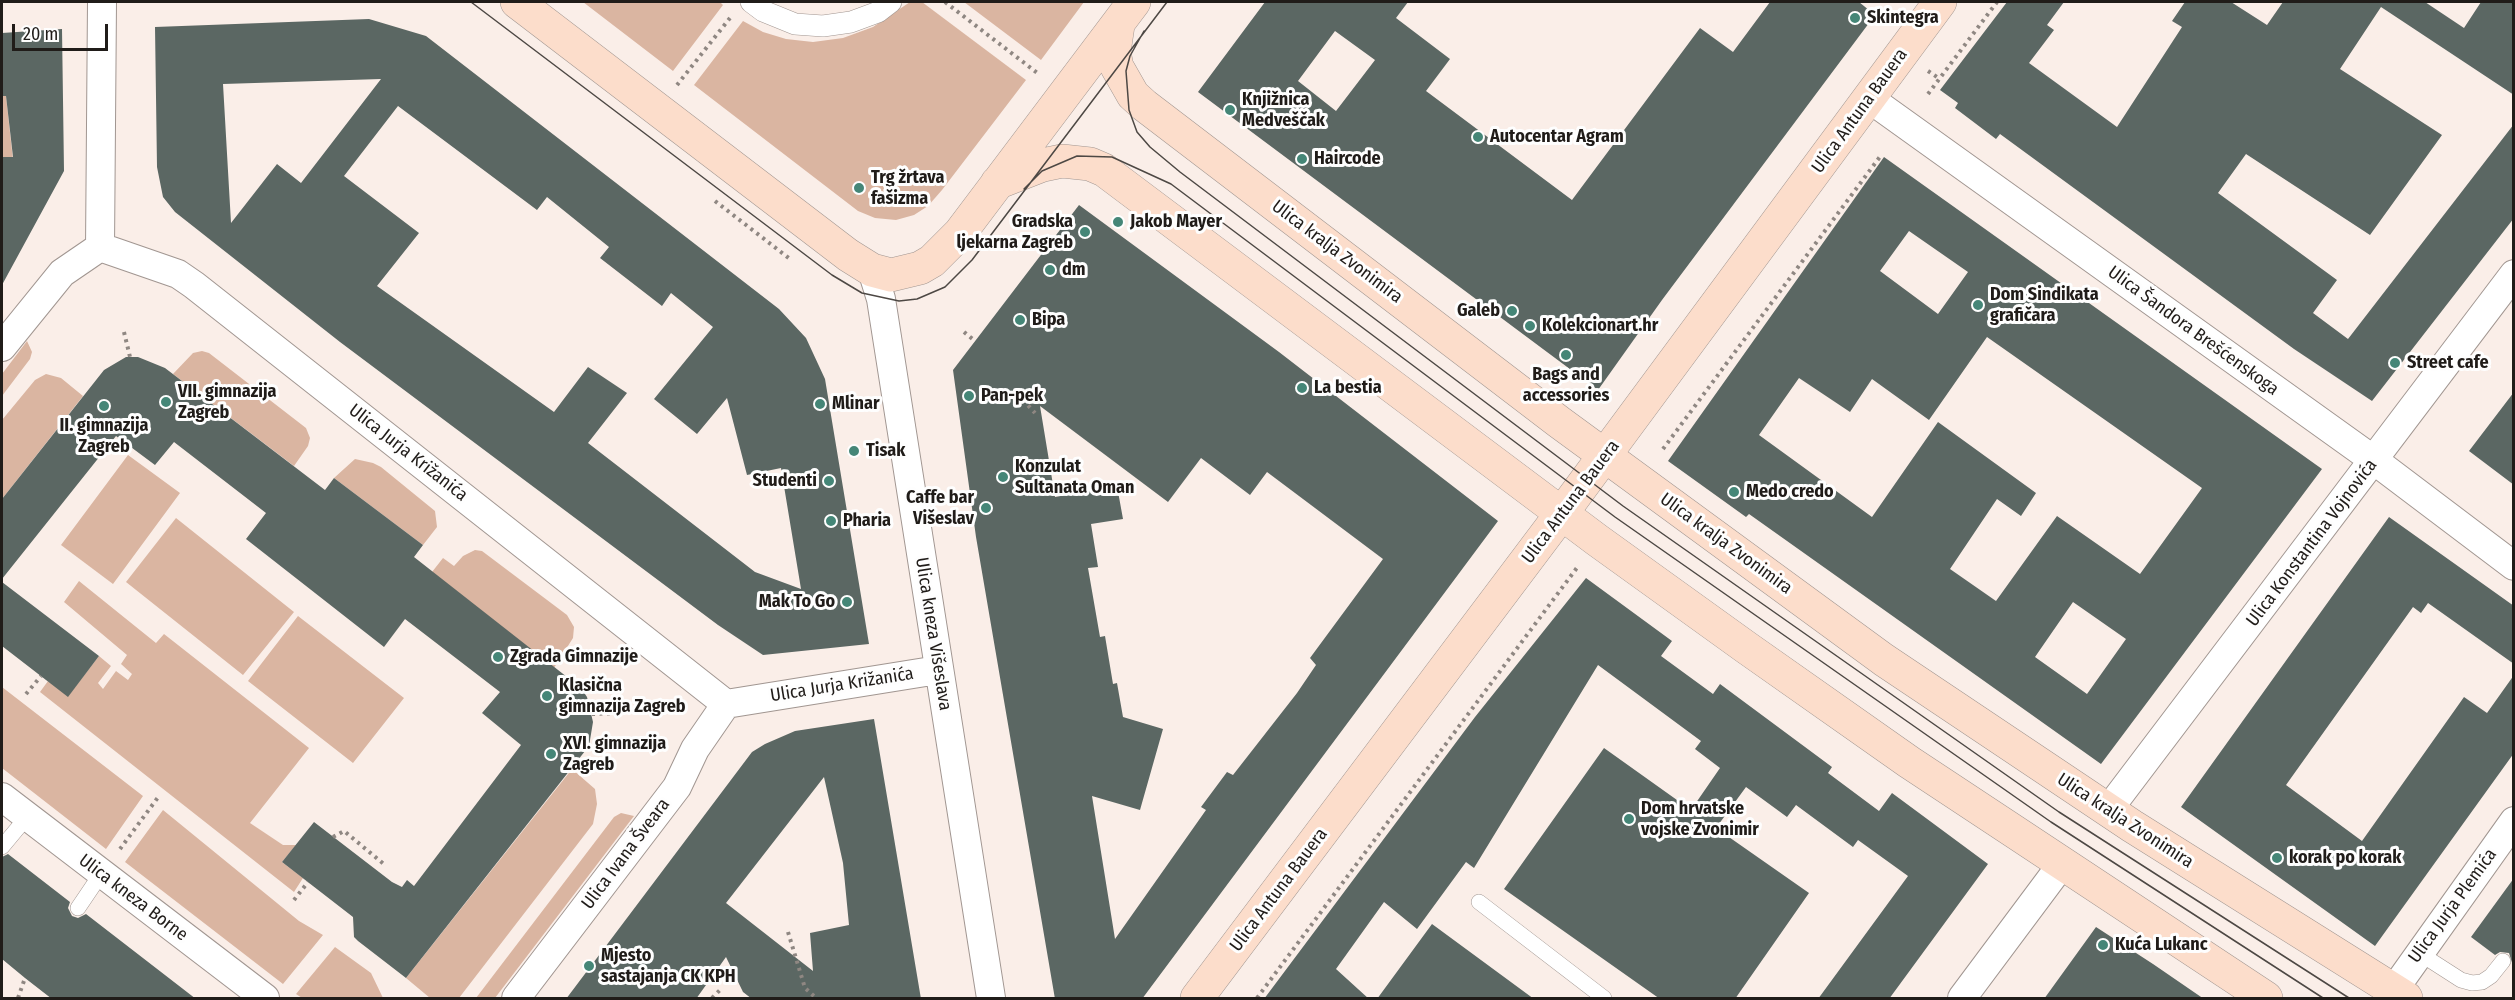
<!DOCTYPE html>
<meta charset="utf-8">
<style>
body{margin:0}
#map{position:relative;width:2515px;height:1000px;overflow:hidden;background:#faeee8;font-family:"Fira Sans Condensed",sans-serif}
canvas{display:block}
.frame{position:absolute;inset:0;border:3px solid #201c19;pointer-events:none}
.scale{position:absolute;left:12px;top:24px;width:96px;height:27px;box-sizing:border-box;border:3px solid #201c19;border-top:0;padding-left:8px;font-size:18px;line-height:21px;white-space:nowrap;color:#201c19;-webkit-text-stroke:4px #fefefe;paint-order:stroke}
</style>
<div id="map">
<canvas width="2515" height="1000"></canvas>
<div class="frame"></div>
<div class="scale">20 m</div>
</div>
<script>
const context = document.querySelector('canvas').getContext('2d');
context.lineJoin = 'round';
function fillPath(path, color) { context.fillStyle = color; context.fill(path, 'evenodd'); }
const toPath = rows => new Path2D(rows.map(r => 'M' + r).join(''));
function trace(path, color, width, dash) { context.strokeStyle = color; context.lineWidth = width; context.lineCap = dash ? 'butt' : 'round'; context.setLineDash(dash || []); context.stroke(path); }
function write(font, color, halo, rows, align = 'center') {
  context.font = font + ' "Fira Sans Condensed",sans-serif'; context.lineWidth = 6; context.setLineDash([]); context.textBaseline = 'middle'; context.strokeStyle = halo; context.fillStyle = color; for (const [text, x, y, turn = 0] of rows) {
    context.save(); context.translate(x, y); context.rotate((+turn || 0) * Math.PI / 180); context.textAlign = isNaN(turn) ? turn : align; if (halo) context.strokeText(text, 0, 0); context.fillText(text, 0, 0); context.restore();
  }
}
fillPath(toPath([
 [583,2,720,2,723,5,673,71],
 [910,2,922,2,1026,80,942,190,928,206,914,215,896,220,875,218,858,211,694,85,743,21,763,32,786,39,813,42,843,38,873,27],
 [964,2,1084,2,1041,60],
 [2,96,6,96,13,160,17,166,2,157],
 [27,341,32,352,30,359,2,396,2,374],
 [202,351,209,353,306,428,310,438,308,446,294,466,173,374,193,353],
 [46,374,61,378,83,396,2,499,2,420,35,380],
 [128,455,180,493,113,584,61,545],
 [355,459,373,463,381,467,435,511,437,527,423,545,334,478],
 [176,518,294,612,243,675,126,582],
 [475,550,482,551,567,615,574,627,573,638,554,668,432,572,443,558,454,566,463,556],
 [79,581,156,643,164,634,309,748,250,823,283,845,296,845,282,862,303,878,294,892,40,692,48,681,68,696,99,656,111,666,98,683,103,689,116,671,128,680,132,674,121,664,127,655,64,602],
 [298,616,404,698,353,763,248,681],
 [2,687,143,796,106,849,2,768],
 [572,769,595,789,597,804,593,824,459,998,430,998,406,978],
 [163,810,299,921,323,935,283,984,125,862],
 [621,813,634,816,495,998,476,998,614,817],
 [335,947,371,973,383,998,302,998,296,994]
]), '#dab5a1');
fillPath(toPath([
 [1265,2,1408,2,1396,18,1450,59,1426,91,1572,200,1700,28,1733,52,1770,2,1859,2,1875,15,1662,300,1598,390,1198,92],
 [1335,31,1375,60,1336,111,1298,81],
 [2007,2,2064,2,2047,25,2054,30,2029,63,2117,127,2182,27,2172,21,2185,2,2231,2,2267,25,2283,2,2425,2,2464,28,2481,2,2514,2,2514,95,2381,7,2340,69,2442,135,2370,235,2246,154,2218,193,2337,280,2313,313,2348,339,2514,124,2514,218,2372,401,2294,349,2000,134,1996,139,1955,108,1958,103,1940,90],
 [369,19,426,36,779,309,806,338,825,379,869,644,763,655,718,625,340,342,175,212,163,197,157,167,155,27],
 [381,79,301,183,277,164,231,223,223,84],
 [398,106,537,210,547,197,609,247,600,258,662,306,671,293,713,327,654,399,697,434,727,398,747,475,781,468,801,589,755,572,588,443,627,393,588,367,554,412,377,286,419,233,344,176],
 [62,29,64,171,2,285,2,157,13,157,6,96,2,96,2,33],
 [1884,157,2322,469,2101,764,1749,514,1746,517,1668,461],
 [1909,231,1968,272,1938,314,1880,271],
 [1987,337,2202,488,2140,574,2057,516,1996,601,1950,569,1997,499,2021,516,2036,493,1938,422,1872,517,1759,435,1799,378,1850,412,1872,379,1929,420],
 [2073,602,2126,639,2087,694,2035,657],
 [1079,205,1279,352,1498,521,1142,999,1055,999,976,537,953,370],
 [1040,406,1168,502,1201,458,1250,495,1267,472,1383,559,1310,658,1316,665,1297,693,1233,775,1227,772,1201,807,1206,810,1115,939,1092,796,1140,810,1163,729,1123,717,1117,683,1113,684,1105,636,1100,637,1088,568,1098,567,1091,524,1123,519,1117,486,1055,497],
 [126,357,138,357,165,368,325,490,334,478,423,545,414,557,581,688,587,697,593,722,589,746,406,978,358,941,354,937,353,917,282,862,314,822,392,882,402,887,407,880,414,886,521,745,482,713,500,692,405,619,384,647,246,539,266,513,174,442,155,465,116,436,2,579,2,499,104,370],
 [2514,392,2514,485,2469,451],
 [2389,517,2514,606,2514,664,2428,603,2421,613,2413,607,2286,785,2362,841,2464,697,2487,713,2514,675,2514,753,2375,946,2181,807],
 [1586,578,1672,641,1661,656,1713,694,1720,684,1832,767,1828,773,1879,811,1892,793,1988,864,1889,999,1818,999,1908,876,1858,840,1853,847,1796,805,1787,817,1746,787,1716,828,1809,893,1735,999,1660,999,1504,889,1604,748,1691,810,1720,768,1695,749,1701,741,1598,665,1474,868,1466,862,1417,929,1384,902,1336,969,1369,999,1264,999,1475,717],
 [2,582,99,656,68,697,2,646],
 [874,719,921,999,752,999,743,992,726,957,696,999,566,999,752,752,765,744,795,731],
 [824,777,843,863,849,925,810,933,813,971,726,903],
 [8,854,70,902,68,908,72,916,78,918,86,914,196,999,52,999,25,978,2,959,2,857],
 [2514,878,2514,969,2509,953,2500,952,2495,955,2471,937],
 [1432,924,1534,999,1377,999],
 [2096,927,2153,964,2204,999,2044,999]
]), '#5b6763');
const service = toPath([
 [2,847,27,817],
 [1479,902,1604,998],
 [78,908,101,874],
 [2419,953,2461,980,2472,983,2482,982,2491,976,2503,961]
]);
const pedestrian = toPath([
 [751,2,763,11,795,24,823,26,851,22,878,12,891,2]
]);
const minor = toPath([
 [1870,99,2375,461,2514,566],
 [100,247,178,274,194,285,726,704,938,670],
 [100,247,102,2],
 [872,270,881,299,991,998],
 [2,347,62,273,100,247],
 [2,797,265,998],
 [2108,810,2514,274],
 [2393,991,2514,821],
 [516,998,677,787,695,749,726,704],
 [1962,998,2062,864]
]);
const secondary = toPath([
 [517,2,848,255,872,270,891,275,920,268,932,261,960,233,1134,2],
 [1118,25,1114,52,1117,67,1133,95,1144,105,1559,422,1884,660,2132,826,2406,998],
 [997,183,1043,165,1062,161,1090,164,1104,170,1597,540,1747,648,1909,762,2266,998],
 [1197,998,1562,513,1940,2]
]);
trace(service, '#a19691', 16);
trace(pedestrian, '#a19691', 22);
trace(minor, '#a19691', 30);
trace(secondary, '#a19691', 34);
trace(toPath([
 [945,2,1040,75],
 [1928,71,1940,79],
 [677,85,730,18],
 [1928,94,1997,2],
 [715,201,790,259],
 [124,332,130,357],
 [964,332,975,341],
 [1023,400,1035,413],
 [1663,449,1882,154],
 [26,694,41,676],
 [592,714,620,713],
 [333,837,344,831,385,865],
 [120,849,159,796],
 [294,900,308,882],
 [788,932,805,988,816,998],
 [18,998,25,978],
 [712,998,721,989],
 [1257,998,1579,565]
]), '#8f8782', 4, [3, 4.5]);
trace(service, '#fff', 15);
trace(pedestrian, '#fff', 21);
trace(minor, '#fff', 28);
trace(secondary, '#fcddcb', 33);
trace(toPath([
 [471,2,832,275,862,293,899,301,917,299,945,287,972,260,1167,2],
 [1144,31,1130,56,1126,71,1129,110,1137,132,1150,147,1180,172,1623,506,2059,812,2349,998],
 [1024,189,1042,171,1077,156,1112,157,1171,184,1615,517,2051,822,2323,998]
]), '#4d4844', 1.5);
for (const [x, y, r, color] of [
 [1855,18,6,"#458677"],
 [1230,110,6,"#458677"],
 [1478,137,6,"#458677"],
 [1302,159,6,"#458677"],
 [859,188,6,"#458677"],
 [1118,222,6,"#458677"],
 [1085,232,6,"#458677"],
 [1050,270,6,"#458677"],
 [1978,305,6,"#458677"],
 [1512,311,6,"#458677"],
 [1020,320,6,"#458677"],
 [1530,326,6,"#458677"],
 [1566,355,6,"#458677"],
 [2395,363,6,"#458677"],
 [1302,388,6,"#458677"],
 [969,396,6,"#458677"],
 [166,402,6,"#458677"],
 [820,404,6,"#458677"],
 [104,406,6,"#458677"],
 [854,451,6,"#458677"],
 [1003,477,6,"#458677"],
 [829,481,6,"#458677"],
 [1734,492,6,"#458677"],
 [986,508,6,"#458677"],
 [831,521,6,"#458677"],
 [847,602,6,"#458677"],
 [498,657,6,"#458677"],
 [547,696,6,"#458677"],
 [551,754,6,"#458677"],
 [1629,819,6,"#458677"],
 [2277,858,6,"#458677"],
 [2103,945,6,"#458677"],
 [589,966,6,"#458677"]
]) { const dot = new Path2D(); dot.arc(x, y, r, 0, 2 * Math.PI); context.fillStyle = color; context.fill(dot); trace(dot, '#fefefe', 2); }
write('bold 18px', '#201c19', '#fefefe', [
 ["Skintegra",1867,18],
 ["Knjižnica",1242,100],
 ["Medveščak",1242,121],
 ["Autocentar Agram",1490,137],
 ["Haircode",1314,159],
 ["Trg žrtava",871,178],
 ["fašizma",871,199],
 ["Gradska",1073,222,"right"],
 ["ljekarna Zagreb",1073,243,"right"],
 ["Jakob Mayer",1130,222],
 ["dm",1062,270],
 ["Dom Sindikata",1990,295],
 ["grafičara",1990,316],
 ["Galeb",1500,311,"right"],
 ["Bipa",1032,320],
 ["Kolekcionart.hr",1542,326],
 ["Street cafe",2407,363],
 ["Bags and",1566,375,"center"],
 ["accessories",1566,396,"center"],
 ["La bestia",1314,388],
 ["VII. gimnazija",178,392],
 ["Zagreb",178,413],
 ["Pan-pek",981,396],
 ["Mlinar",832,404],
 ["II. gimnazija",104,426,"center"],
 ["Zagreb",104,447,"center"],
 ["Tisak",866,451],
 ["Konzulat",1015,467],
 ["Sultanata Oman",1015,488],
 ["Studenti",817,481,"right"],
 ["Medo credo",1746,492],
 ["Caffe bar",974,498,"right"],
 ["Višeslav",974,519,"right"],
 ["Pharia",843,521],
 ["Mak To Go",835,602,"right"],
 ["Zgrada Gimnazije",510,657],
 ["Klasična",559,686],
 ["gimnazija Zagreb",559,707],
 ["XVI. gimnazija",563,744],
 ["Zagreb",563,765],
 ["Dom hrvatske",1641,809],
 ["vojske Zvonimir",1641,830],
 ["korak po korak",2289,858],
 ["Kuća Lukanc",2115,945],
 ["Mjesto",601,956],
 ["sastajanja CK KPH",601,977]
], 'left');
write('18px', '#201c19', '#fefefe', [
 ["Ulica Antuna Bauera",1860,111,-54],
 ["Ulica kralja Zvonimira",1337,252,37],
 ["Ulica Šandora Brešćenskoga",2193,331,36],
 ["Ulica Jurja Križanića",408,453,38],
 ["Ulica Antuna Bauera",1571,502,-53],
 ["Ulica Konstantina Vojnovića",2312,543,-53],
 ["Ulica kralja Zvonimira",1726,544,36],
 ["Ulica kneza Višeslava",933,634,81],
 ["Ulica Jurja Križanića",842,685,-9],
 ["Ulica kralja Zvonimira",2125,821,33],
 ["Ulica Ivana Šveara",626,854,-53],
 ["Ulica Antuna Bauera",1279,890,-53],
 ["Ulica kneza Borne",133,898,37],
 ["Ulica Jurja Plemića",2453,906,-54]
]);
</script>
